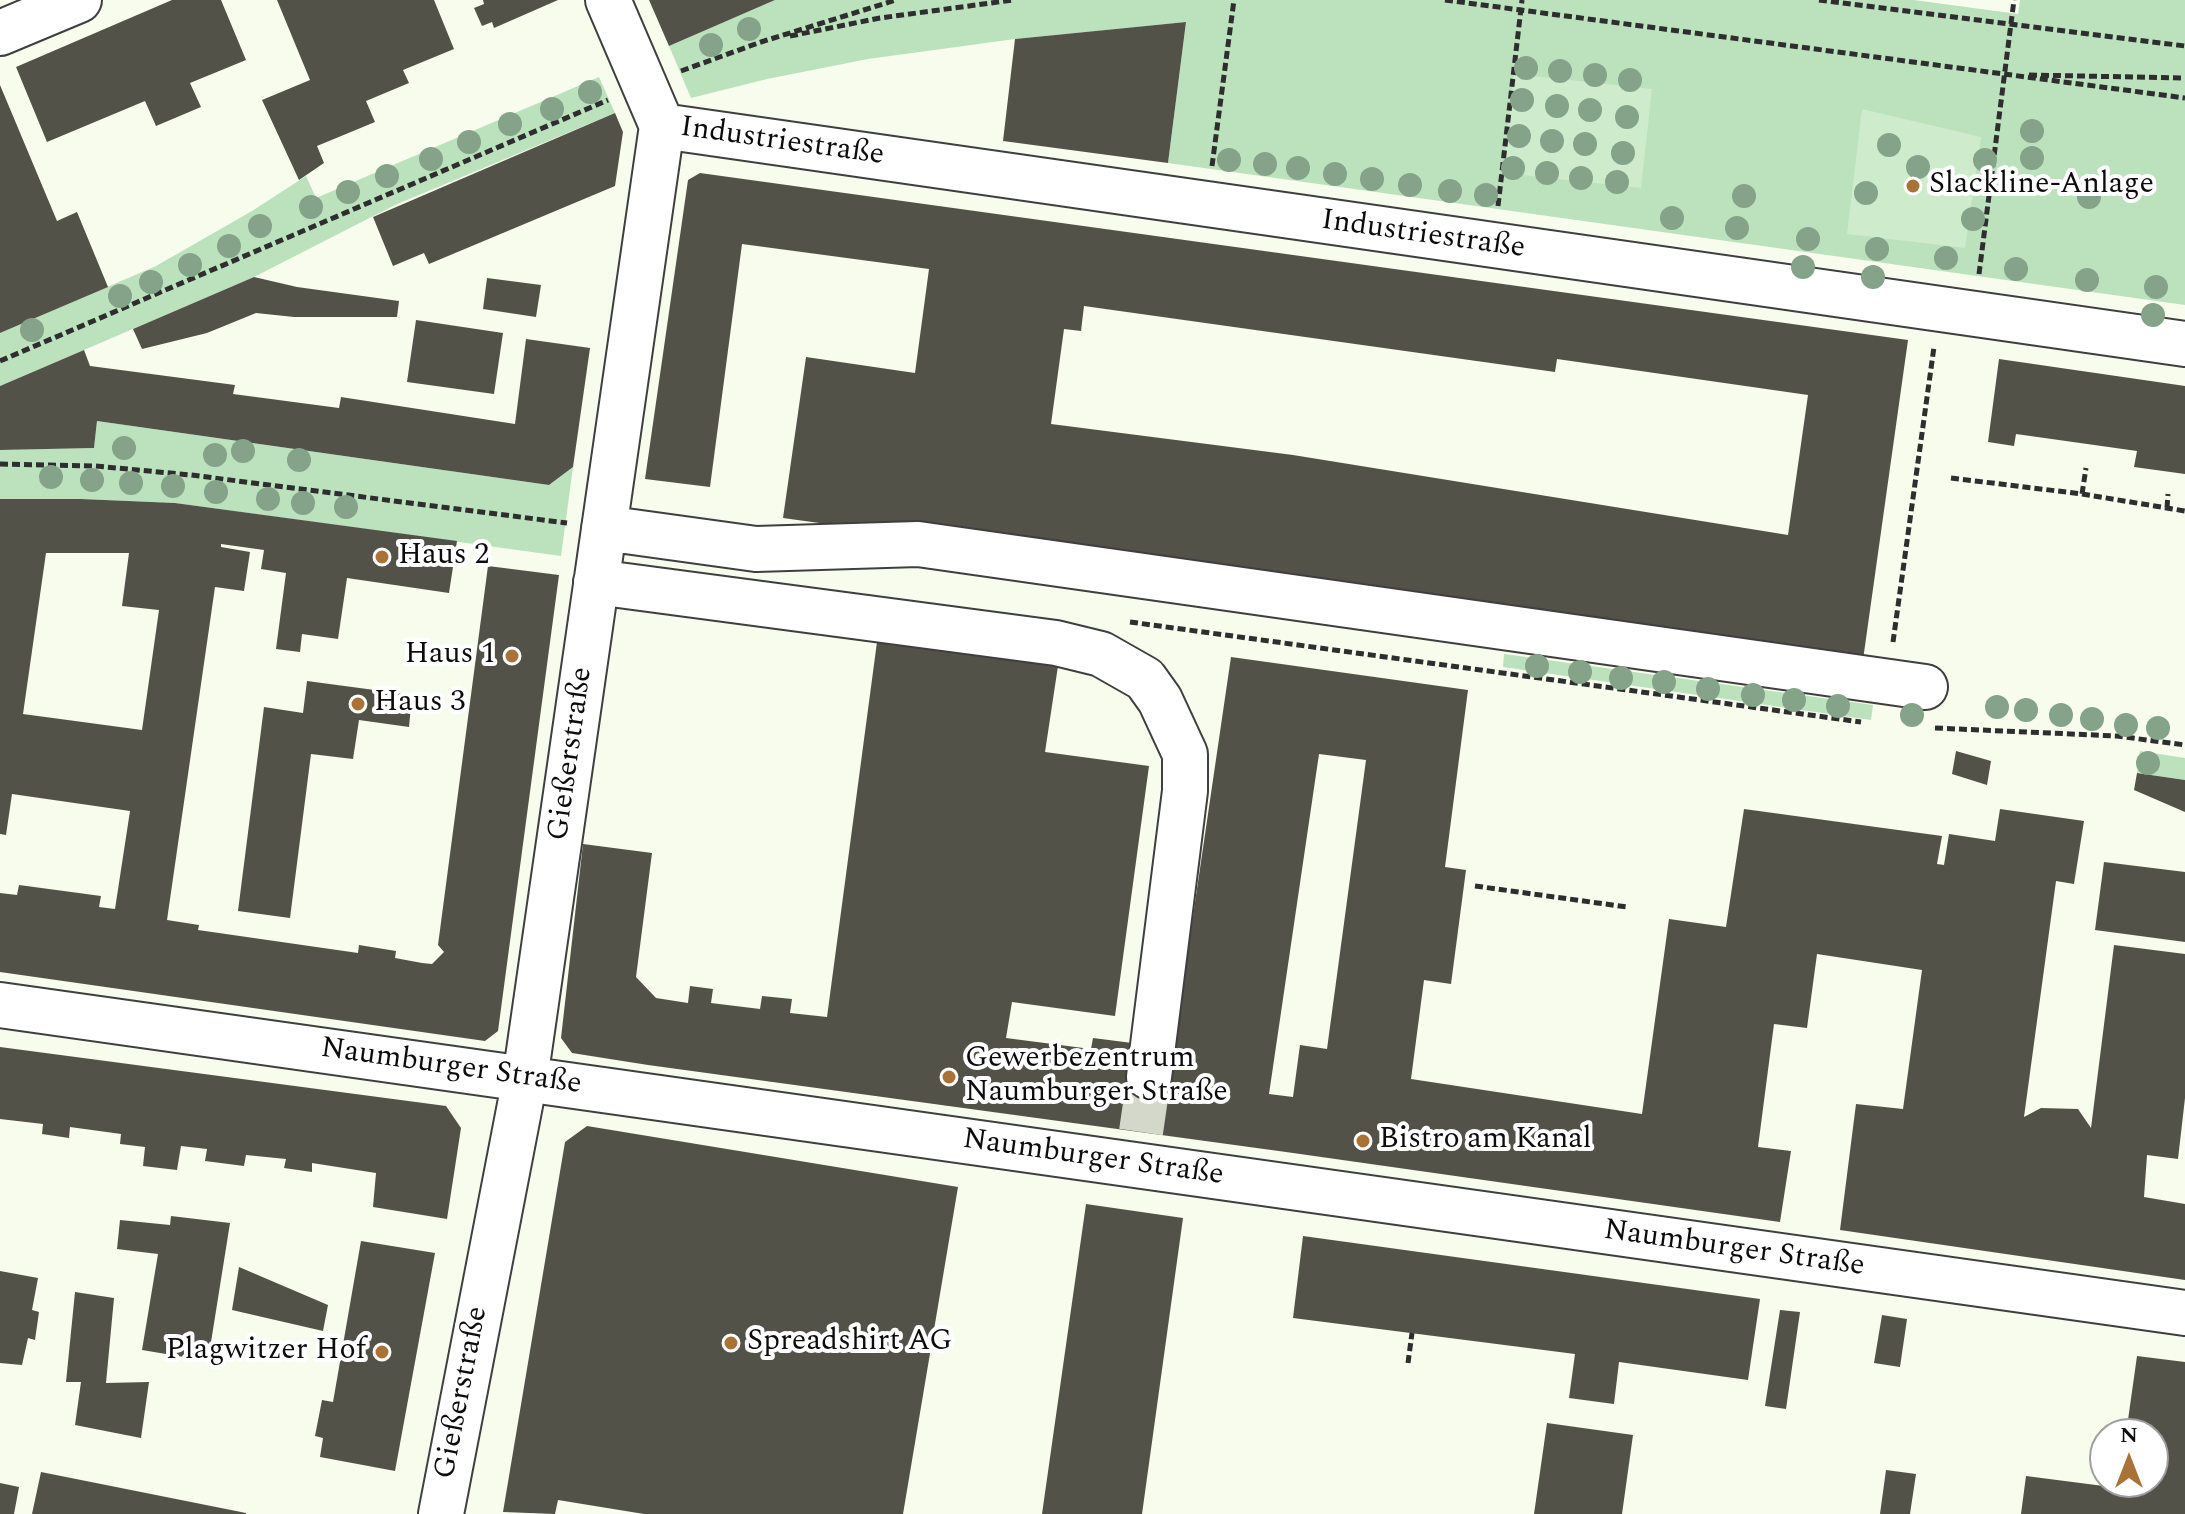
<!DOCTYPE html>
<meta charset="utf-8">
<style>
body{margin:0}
#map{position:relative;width:2185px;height:1514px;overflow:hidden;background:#f7fced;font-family:Spectral,serif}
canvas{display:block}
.north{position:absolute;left:2089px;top:1418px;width:80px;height:80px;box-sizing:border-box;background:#fff;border:2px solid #9e9e9e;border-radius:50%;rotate:0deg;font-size:22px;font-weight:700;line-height:32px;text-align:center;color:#0c0c0c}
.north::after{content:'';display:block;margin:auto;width:28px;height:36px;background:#a97236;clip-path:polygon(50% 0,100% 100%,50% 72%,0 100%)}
</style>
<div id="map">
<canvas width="2185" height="1514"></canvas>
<div class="north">N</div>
</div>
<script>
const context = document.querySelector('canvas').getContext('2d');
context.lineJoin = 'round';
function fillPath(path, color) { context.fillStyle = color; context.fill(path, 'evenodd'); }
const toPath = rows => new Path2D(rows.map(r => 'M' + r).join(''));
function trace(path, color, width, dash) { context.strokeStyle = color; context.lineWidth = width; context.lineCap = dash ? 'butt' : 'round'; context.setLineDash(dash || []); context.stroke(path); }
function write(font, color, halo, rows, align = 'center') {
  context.font = font + ' Spectral,serif'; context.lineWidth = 8; context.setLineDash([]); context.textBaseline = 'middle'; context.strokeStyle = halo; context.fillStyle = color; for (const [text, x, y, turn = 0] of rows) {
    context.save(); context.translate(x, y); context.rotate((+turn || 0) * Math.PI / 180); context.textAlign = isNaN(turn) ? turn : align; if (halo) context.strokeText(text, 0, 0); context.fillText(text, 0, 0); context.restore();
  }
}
fillPath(toPath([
 [775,0,1914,0,2018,14,2020,0,2185,0,2185,305,1168,163,1186,22,1015,39,868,59,767,79,691,98,669,46],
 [599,77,615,113,395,205,254,277,0,386,0,333,156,266,252,211,306,176,316,198],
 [97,421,549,485,573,467,561,556,175,503,81,499,0,499,0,450,94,448],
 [1504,654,1873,705,1871,720,1503,667],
 [2140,751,2185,758,2185,780,2137,773]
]), '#bbe2bd');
fillPath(toPath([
 [1514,74,1652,89,1641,188,1503,173],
 [1862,109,1981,137,1965,248,1847,234]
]), '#ceebcb');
fillPath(toPath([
 [172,0,221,0,246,60,190,83,201,107,156,126,145,101,47,142,16,67],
 [277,0,434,0,454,49,403,70,409,83,366,101,375,122,317,146,324,163,299,180,262,100,310,80],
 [483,0,558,0,494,28,492,22,482,26,474,8,484,4],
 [649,0,775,0,669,46],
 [1186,22,1168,163,1003,141,1015,39],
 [0,85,57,221,77,212,108,287,0,333],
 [615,113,623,132,615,186,429,264,424,253,393,266,373,217],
 [700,173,1908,340,1862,667,783,518,806,357,915,373,929,269,742,244,710,487,645,479,688,180],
 [1084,306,1555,372,1557,359,1808,395,1788,535,1293,455,1051,424,1064,329,1081,331],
 [254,277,297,287,399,301,397,317,294,317,256,313,207,333,142,349,133,329],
 [487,278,541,285,536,317,483,309],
 [416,320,503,333,494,394,407,382],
 [526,339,590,348,573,467,549,485,97,421,94,448,0,450,0,386,84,350,90,366,235,385,233,394,339,408,341,397,515,424],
 [1999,359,2185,386,2185,474,2134,467,2137,451,2016,434,2014,446,1988,442],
 [0,499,81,499,175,503,457,541,449,593,347,578,338,639,302,634,300,652,276,649,286,573,261,569,264,550,221,544,221,547,250,552,244,591,215,587,167,920,199,925,198,930,358,953,359,945,396,951,395,958,422,963,432,964,444,952,438,945,488,566,559,575,498,1031,485,1041,0,972,0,893,17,895,19,885,101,896,99,907,115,909,130,811,12,794,6,835,0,834],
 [46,553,129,553,122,606,159,610,142,730,23,714],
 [877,642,1058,666,1045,752,1149,766,1115,1016,1012,1002,1006,1038,1091,1049,1093,1038,1140,1044,1169,1080,1231,657,1468,690,1445,867,1466,870,1451,984,1424,980,1411,1079,1642,1114,1669,919,1726,927,1744,809,1942,836,1937,864,1944,865,1949,834,1995,841,2000,809,2084,821,2074,884,2056,881,2024,1117,2041,1108,2078,1109,2091,1128,2114,945,2185,954,2185,1098,2178,1159,2147,1155,2144,1197,2185,1204,2185,1280,1840,1230,1856,1104,1903,1109,1922,970,1817,954,1807,1028,1774,1024,1758,1147,1791,1151,1780,1222,1286,1152,648,1065,572,1053,561,1038,583,844,652,853,636,977,656,998,688,1003,690,986,713,989,711,1003,760,1009,762,996,792,999,790,1013,827,1017],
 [1319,754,1366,760,1327,1049,1300,1045,1293,1097,1269,1094],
 [307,681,412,695,409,727,359,720,353,759,311,754,290,918,238,911,264,707,303,713],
 [1956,751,1991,761,1987,785,1952,774],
 [2137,773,2185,780,2185,812,2134,790],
 [2104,862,2185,872,2185,942,2095,930],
 [0,1047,446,1106,461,1128,447,1219,373,1207,376,1173,312,1163,312,1172,284,1168,286,1159,246,1155,244,1166,205,1161,207,1149,181,1146,177,1170,143,1166,145,1147,120,1144,121,1134,70,1127,69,1138,42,1134,43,1124,0,1119],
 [587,1126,958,1187,903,1514,644,1514,558,1500,555,1514,503,1512,565,1142],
 [1086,1204,1183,1218,1142,1514,1042,1514],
 [171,1216,230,1223,208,1361,142,1350,158,1254,117,1249,120,1220,170,1225],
 [1303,1236,1760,1299,1748,1380,1619,1362,1614,1404,1569,1398,1575,1354,1293,1318],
 [361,1241,435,1253,395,1471,320,1457,323,1438,315,1436,322,1400,333,1402],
 [239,1267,328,1305,323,1331,232,1310],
 [0,1271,38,1278,32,1310,39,1312,35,1340,28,1338,22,1365,0,1363],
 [75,1292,114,1298,106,1383,149,1382,141,1438,75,1425,81,1382,66,1382],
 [1780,1310,1800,1312,1786,1409,1765,1406],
 [1882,1315,1907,1319,1900,1367,1874,1363],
 [2137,1356,2185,1362,2185,1514,2021,1514,2026,1476,2119,1488,2120,1482,2153,1482,2153,1434,2126,1434],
 [1547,1423,1633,1435,1622,1514,1534,1514],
 [1886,1470,1916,1474,1910,1514,1880,1514],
 [41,1472,246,1513,246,1514,32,1514],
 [0,1483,19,1487,14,1514,0,1514]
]), '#535249');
trace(toPath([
 [1141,1132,1149,1077]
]), '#d4d8cb', 44, [44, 22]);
const minor = toPath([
 [0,33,79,0],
 [662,126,2185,344],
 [604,528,756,549,918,544,1925,687],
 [596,582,1056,643,1101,654,1145,679,1160,700,1185,754,1185,791,1149,1077],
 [0,1005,2185,1313],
 [441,1514,525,1079,662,126,608,0]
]);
trace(minor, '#3f3f3f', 48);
trace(toPath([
 [1445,0,2185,98],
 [1819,0,2185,46],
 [790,36,880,18,1013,0],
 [681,71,761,42,896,0],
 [2029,75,2185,78],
 [1212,166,1234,0],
 [1498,206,1522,0],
 [1979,274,2014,0],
 [0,361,608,100],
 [0,464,95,466,191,475,567,523],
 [1951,478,2082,494,2086,468],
 [2082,494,2185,511],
 [2167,508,2168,494],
 [1130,622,1861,722],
 [1893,642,1934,347],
 [1935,728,2117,736,2185,745],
 [1475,886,1627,907],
 [1408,1363,1412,1333]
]), '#2e2e2e', 5, [8, 4]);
trace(minor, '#fff', 44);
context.fillStyle = '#84a389';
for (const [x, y] of [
 [749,29],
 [711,45],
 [1526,68],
 [1560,71],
 [1595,75],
 [1630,80],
 [590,92],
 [1522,100],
 [1557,106],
 [552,109],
 [1590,110],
 [1627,117],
 [510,124],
 [2032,131],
 [1519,136],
 [1552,141],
 [469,142],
 [1585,144],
 [1889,145],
 [1623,153],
 [2032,158],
 [431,159],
 [1229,160],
 [1985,160],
 [1265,164],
 [1918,167],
 [1298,168],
 [1513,168],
 [1547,173],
 [1335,174],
 [387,176],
 [1581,178],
 [1372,179],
 [1617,182],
 [1410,185],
 [1450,191],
 [348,192],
 [1866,193],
 [1486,195],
 [1744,196],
 [2089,197],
 [311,207],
 [1672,218],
 [1973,219],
 [260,226],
 [1737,228],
 [1808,239],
 [229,246],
 [1877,249],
 [1946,258],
 [190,265],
 [1803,267],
 [2016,269],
 [1873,277],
 [2087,280],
 [151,282],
 [2156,287],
 [120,296],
 [2153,315],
 [32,330],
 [124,448],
 [243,451],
 [215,455],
 [299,460],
 [51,477],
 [92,480],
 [131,483],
 [173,486],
 [216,492],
 [268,499],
 [303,503],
 [346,507],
 [1537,666],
 [1580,672],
 [1621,678],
 [1664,682],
 [1708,689],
 [1753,695],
 [1794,700],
 [1838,706],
 [1997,707],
 [2026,710],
 [1912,715],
 [2061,715],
 [2092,719],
 [2126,725],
 [2158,728],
 [2148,763]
]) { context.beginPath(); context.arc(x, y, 12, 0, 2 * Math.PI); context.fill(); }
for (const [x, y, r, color] of [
 [1913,186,8,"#a97236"],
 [382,557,8,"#a97236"],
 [512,656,8,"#a97236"],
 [358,704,8,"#a97236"],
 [949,1077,8,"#a97236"],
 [1363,1141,8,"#a97236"],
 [731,1343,8,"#a97236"],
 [382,1352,8,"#a97236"]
]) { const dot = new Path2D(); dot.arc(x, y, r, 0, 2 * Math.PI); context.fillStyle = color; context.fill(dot); trace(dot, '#fff', 3); }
write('30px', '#0c0c0c', '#fff', [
 ["Industriestraße",782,143,8],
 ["Industriestraße",1423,236,8],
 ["Gießerstraße",572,754,-82],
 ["Naumburger Straße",451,1068,8],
 ["Naumburger Straße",1093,1159,8],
 ["Naumburger Straße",1734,1250,8],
 ["Gießerstraße",463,1393,-79]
]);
write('30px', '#0c0c0c', '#fff', [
 ["Slackline-Anlage",1929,186],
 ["Haus 2",398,557],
 ["Haus 1",496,656,"right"],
 ["Haus 3",374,704],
 ["Gewerbezentrum",965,1060],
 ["Naumburger Straße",965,1094],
 ["Bistro am Kanal",1379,1141],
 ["Spreadshirt AG",747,1343],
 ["Plagwitzer Hof",366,1352,"right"]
], 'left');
</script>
